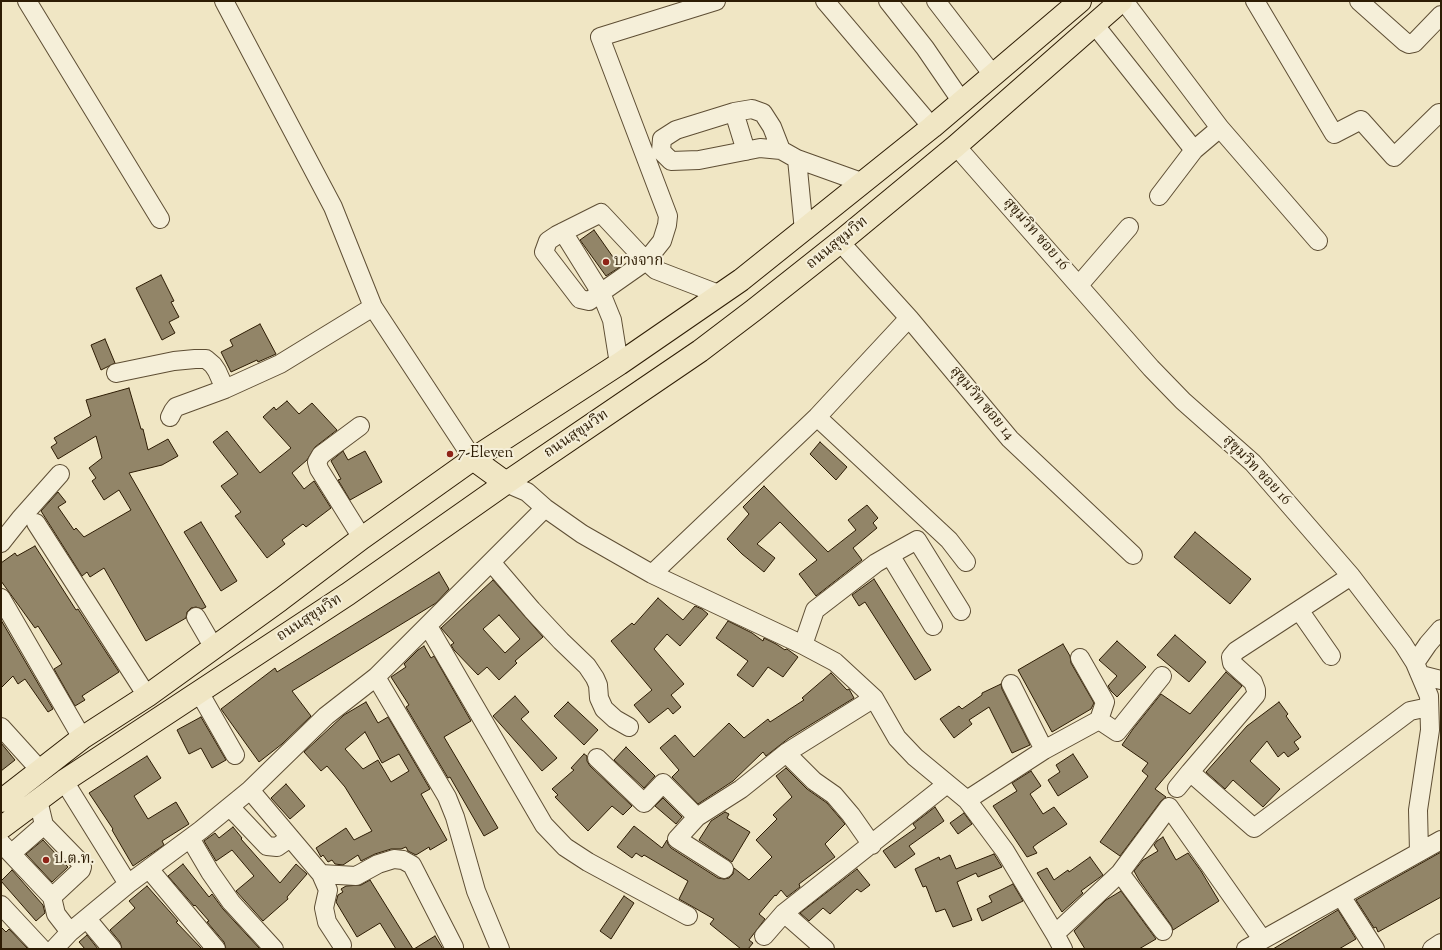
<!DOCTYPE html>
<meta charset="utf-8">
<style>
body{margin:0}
#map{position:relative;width:1442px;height:950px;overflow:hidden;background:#f0e6c4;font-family:"Sorts Mill Goudy",serif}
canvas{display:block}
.frame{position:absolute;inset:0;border:2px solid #2d1c04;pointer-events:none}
</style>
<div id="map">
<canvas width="1442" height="950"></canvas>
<div class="frame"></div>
</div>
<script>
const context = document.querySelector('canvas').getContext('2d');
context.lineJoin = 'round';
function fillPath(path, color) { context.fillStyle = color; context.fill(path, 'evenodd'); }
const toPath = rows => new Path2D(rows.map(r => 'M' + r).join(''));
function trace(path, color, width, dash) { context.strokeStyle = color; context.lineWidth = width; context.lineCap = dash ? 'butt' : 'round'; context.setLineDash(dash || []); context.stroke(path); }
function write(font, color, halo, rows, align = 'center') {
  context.font = font + ' "Sorts Mill Goudy","Noto Serif Thai",serif'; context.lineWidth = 4; context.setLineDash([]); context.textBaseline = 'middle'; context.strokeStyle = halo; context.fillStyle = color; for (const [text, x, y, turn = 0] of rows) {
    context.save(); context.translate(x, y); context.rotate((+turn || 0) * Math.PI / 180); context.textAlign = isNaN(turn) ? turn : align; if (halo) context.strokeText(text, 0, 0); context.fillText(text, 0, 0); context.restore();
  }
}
const building = toPath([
 [594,230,620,267,606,276,580,240,594,230],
 [161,275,174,301,171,302,179,317,169,322,175,333,162,340,136,288,161,275],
 [260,324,276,354,258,362,257,360,231,372,221,352,233,346,230,340,260,324],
 [105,339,115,363,101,370,91,345,105,339],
 [129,388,141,429,143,429,148,450,168,439,178,456,162,465,129,473,206,607,202,609,196,607,191,608,187,612,186,618,146,641,104,568,90,577,87,572,82,576,41,511,58,492,66,502,58,507,74,530,76,528,84,537,131,510,119,490,104,500,92,481,96,478,89,468,102,458,96,436,58,459,51,447,57,443,54,438,91,416,86,400,129,388],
 [287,401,299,414,312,403,337,430,315,447,307,460,292,473,304,489,314,481,331,508,306,527,303,524,282,540,285,544,267,558,235,516,241,512,221,486,238,474,213,442,227,431,260,473,291,448,263,417,274,407,276,410,287,401],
 [820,442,847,467,836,480,810,454,820,442],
 [343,451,348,460,365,451,382,482,350,500,338,480,341,479,331,461,343,451],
 [764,486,828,552,856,530,848,520,867,505,878,518,873,523,877,528,853,548,862,560,816,596,799,574,817,560,780,522,757,544,775,558,764,572,742,554,727,539,749,514,743,507,764,486],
 [201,522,237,581,221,591,184,532,201,522],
 [1195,532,1251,579,1230,604,1174,557,1195,532],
 [35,546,76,610,78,609,119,672,82,696,85,700,75,706,54,669,62,664,38,626,35,628,1,581,1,563,15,553,17,556,35,546],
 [439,572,449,589,436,603,292,691,311,716,282,744,259,762,221,709,275,668,277,672,439,572],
 [874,579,931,670,915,680,865,602,859,606,852,595,874,579],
 [493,580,543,637,515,661,517,663,499,680,487,667,478,675,454,650,451,645,454,643,441,628,493,580],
 [499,615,520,639,505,653,483,629,499,615],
 [658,598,683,620,695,606,702,609,708,614,680,646,667,634,654,649,684,684,671,695,681,707,673,714,668,708,649,723,634,705,652,690,611,641,632,623,634,625,658,598],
 [1,620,53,709,48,712,25,679,18,684,13,676,1,688,1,620],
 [728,621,752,633,763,641,764,638,776,644,785,650,786,649,787,649,798,657,783,677,768,667,753,687,737,675,748,661,716,638,728,621],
 [1175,635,1206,662,1189,682,1157,655,1175,635],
 [1117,641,1146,667,1117,697,1111,691,1108,686,1117,676,1099,660,1117,641],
 [1063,644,1070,656,1071,663,1094,703,1091,709,1052,732,1018,670,1063,644],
 [424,646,431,658,434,656,471,721,444,737,498,828,484,836,450,777,448,778,406,707,409,705,391,677,406,667,404,664,418,650,424,646],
 [1226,672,1242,686,1155,789,1166,797,1161,801,1120,856,1100,842,1148,776,1142,771,1148,763,1122,745,1133,729,1161,694,1190,714,1226,672],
 [831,673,847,690,849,689,854,698,789,738,766,756,763,752,733,781,698,804,672,777,679,770,660,748,675,735,694,757,729,723,744,738,768,719,770,722,804,700,802,698,831,673],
 [1001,684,1002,689,1030,745,1012,753,989,707,969,720,972,724,954,738,940,719,959,706,962,709,982,695,982,693,1001,684],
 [515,696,529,712,521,719,557,758,542,771,493,716,515,696],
 [366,702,378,723,388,717,430,789,421,794,447,840,430,850,429,847,416,855,408,851,406,847,401,849,391,849,375,854,361,861,358,855,343,865,335,864,332,860,328,862,323,855,321,857,316,848,346,828,354,840,372,831,345,787,327,766,321,771,304,752,344,715,366,702],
 [365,732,382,763,399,754,409,771,391,782,378,760,363,769,345,749,365,732],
 [568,702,598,730,584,745,554,716,568,702],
 [1279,702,1288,714,1286,716,1301,737,1294,742,1299,749,1288,757,1284,752,1278,757,1267,741,1250,761,1280,789,1263,807,1233,780,1225,789,1206,772,1247,726,1279,702],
 [201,717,226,760,212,768,201,748,189,754,177,730,201,717],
 [1,743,15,760,1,771,1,743],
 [626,747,655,776,644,788,614,760,626,747],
 [584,754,587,756,587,761,590,766,632,806,623,815,612,806,588,831,555,797,558,795,552,789,574,770,571,768,584,754],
 [1073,754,1088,777,1058,796,1048,780,1060,772,1056,765,1073,754],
 [147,756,161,778,134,796,148,819,176,802,189,824,162,841,164,845,133,866,112,830,113,829,89,793,147,756],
 [786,768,807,789,827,803,845,824,825,844,835,857,799,884,800,887,787,897,781,890,776,896,775,895,759,914,765,919,749,940,753,943,748,949,741,949,710,924,714,919,679,899,688,881,644,855,642,857,636,853,632,858,617,847,634,826,662,848,667,840,668,844,671,848,718,878,724,879,729,878,733,874,734,868,749,880,772,857,756,840,777,819,773,815,792,797,776,776,786,768],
 [1031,771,1041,786,1030,794,1043,814,1054,807,1067,824,1038,843,1033,847,1037,853,1027,857,993,806,1017,791,1012,783,1031,771],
 [286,784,305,806,290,819,271,798,286,784],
 [663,798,682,817,676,824,655,806,663,798],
 [935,807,944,821,909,846,915,854,895,868,883,851,916,828,913,824,935,807],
 [725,812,729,814,727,818,750,832,732,862,699,840,711,821,725,812],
 [964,813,972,824,958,834,950,823,964,813],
 [233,827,242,838,241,839,280,883,296,864,307,874,287,897,288,899,263,921,236,891,254,876,232,850,216,861,204,841,215,833,219,838,233,827],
 [1163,837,1176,860,1188,853,1201,871,1219,901,1173,930,1171,925,1139,880,1134,871,1143,860,1158,851,1154,845,1157,841,1163,837],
 [43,840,68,867,52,882,26,854,43,840],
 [1441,852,1441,897,1378,932,1376,927,1374,928,1356,900,1441,852],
 [994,854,1002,867,978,877,976,873,957,882,972,920,953,927,945,909,936,912,926,886,923,887,915,869,939,857,940,860,950,855,956,869,994,854],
 [1090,857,1103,875,1081,891,1083,893,1062,912,1037,873,1047,868,1054,880,1068,870,1069,872,1090,857],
 [183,864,209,897,212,894,223,909,260,949,226,949,224,942,207,922,209,921,195,905,194,906,168,876,183,864],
 [857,869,870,885,861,892,857,889,830,914,823,908,809,921,800,913,857,869],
 [12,870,43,905,45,913,36,921,1,881,12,870],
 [370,880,413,949,396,949,380,923,357,937,336,902,338,895,343,892,341,889,346,886,361,885,370,880],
 [1013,884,1023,901,982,921,977,909,992,902,989,896,1013,884],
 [147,886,178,921,176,922,202,949,122,949,120,942,110,930,135,908,129,901,147,886],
 [1121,891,1156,939,1139,949,1085,949,1074,931,1106,900,1121,891],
 [624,896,634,903,611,939,600,931,624,896],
 [1338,910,1356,939,1339,949,1273,949,1338,910],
 [1,927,6,932,9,929,28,949,1,949,1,927],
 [87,935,98,949,85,949,79,942,87,935],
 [435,936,443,949,414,949,435,936]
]);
fillPath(building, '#928568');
trace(building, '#2d1c04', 1);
const minor = toPath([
 [27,1,160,219],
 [224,1,333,207,373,307,473,459],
 [716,1,600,37,668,216,667,225,662,241,646,261,589,301,580,299,544,252,548,241,557,235,601,213,646,261,656,270,721,295],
 [825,1,932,127],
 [888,1,925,48,962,102],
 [936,1,993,75],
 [1124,1,1220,128,1318,241],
 [1255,1,1334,134,1361,120,1394,157,1439,113],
 [1359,1,1405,42,1409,44,1414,43,1441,15],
 [1094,24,1194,150],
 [734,112,746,151],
 [956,146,1151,368,1183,401,1253,463,1351,576,1403,644,1415,663,1429,696,1430,730,1418,810,1419,852],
 [781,150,772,127,763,113,752,109,734,112,676,130,662,139,661,151,671,161,699,160,760,148,781,150,797,159,804,231],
 [797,159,864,183],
 [1159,196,1194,150,1220,128],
 [563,232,601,293,612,320,619,364],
 [840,242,909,318,1010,439,1133,555],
 [1079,285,1129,227],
 [116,373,174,361,195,359,206,359,213,365,217,371,225,389,280,364,373,307],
 [170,417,173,411,176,407,225,389],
 [817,417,949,540,966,562],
 [360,426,321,455,317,462,319,469,362,538],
 [506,483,527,492,545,508,582,534,652,574,803,645,835,662,874,698,897,738,915,757,967,800,1005,851,1055,934,1063,949],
 [36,523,147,696],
 [1,543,20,519,60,474],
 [890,555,917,540,961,611],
 [491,562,532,610,561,641,587,666,595,678,598,685,599,698,604,709,615,719,629,727],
 [652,574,817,417,909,318],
 [1,598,82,738],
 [1299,610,1331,656],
 [196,617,214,648],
 [428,626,544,825,565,847,588,862,688,916],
 [803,645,815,610,876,563,890,555,933,626],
 [1080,658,1105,702,1099,720],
 [1415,663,1428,644,1441,629],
 [1421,675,1441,680],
 [376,677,447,797,455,817,476,891,500,949],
 [1011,684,1044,750],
 [199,692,235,755],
 [1,727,40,770],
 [786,753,814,781,834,795,851,815,872,845],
 [597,758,644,803,663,783,697,817],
 [1190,772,1256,695,1256,690,1253,682,1232,663,1231,657,1236,651,1351,576],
 [64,781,128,884],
 [1177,788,1190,772,1254,828,1410,711,1429,707],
 [250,790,321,874,356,876,378,864,394,859,403,860,412,865,454,947],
 [38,800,44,825,81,863,82,867,81,870,52,897],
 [967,800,1044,750,1099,720,1117,732,1162,676],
 [230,807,267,846,277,847,290,838],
 [190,838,210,872,231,902,274,949],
 [1,843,52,897,56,914,70,932],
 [12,853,44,825],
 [149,869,216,949],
 [724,869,677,839,697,817,741,789,786,753,874,698],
 [1120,873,1163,931],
 [321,874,328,890,324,908,327,922,342,945],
 [1341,896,1375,949],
 [1,905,42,949],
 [784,913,825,949],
 [87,919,112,949],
 [1055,934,1120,873,1169,807,1262,939],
 [764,936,784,913,947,784],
 [54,949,70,932,128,884,201,830,250,790,326,716,376,677,545,508],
 [1246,949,1441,840],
 [1432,949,1441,943]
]);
const major = toPath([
 [473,459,506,483],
 [1,801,82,738,147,696,280,600,362,538,473,459,619,364,741,280,932,127,1080,1],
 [1,828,64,781,348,594,506,483,700,351,754,310,840,242,956,146,1121,1]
]);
trace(minor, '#5e4e34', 20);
trace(major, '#2d1c04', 24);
trace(minor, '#f5efd9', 18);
trace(major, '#f0e6c4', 22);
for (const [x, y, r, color] of [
 [606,262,4,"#8f2418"],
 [450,454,4,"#8f2418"],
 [46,860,4,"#8f2418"]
]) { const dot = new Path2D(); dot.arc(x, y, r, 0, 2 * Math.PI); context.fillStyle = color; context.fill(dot); trace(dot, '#f5efd9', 1.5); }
write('15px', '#2d1c04', '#f5efd9', [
 ["สุขุมวิท ซอย 16",1035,235,49],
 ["ถนนสุขุมวิท",838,244,-39],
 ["สุขุมวิท ซอย 14",981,404,50],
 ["ถนนสุขุมวิท",577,435,-34],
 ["สุขุมวิท ซอย 16",1256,471,46],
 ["ถนนสุขุมวิท",310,619,-33]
]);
write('15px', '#2d1c04', '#f5efd9', [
 ["บางจาก",614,262],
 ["7-Eleven",458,454],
 ["ป.ต.ท.",54,860]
], 'left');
</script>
